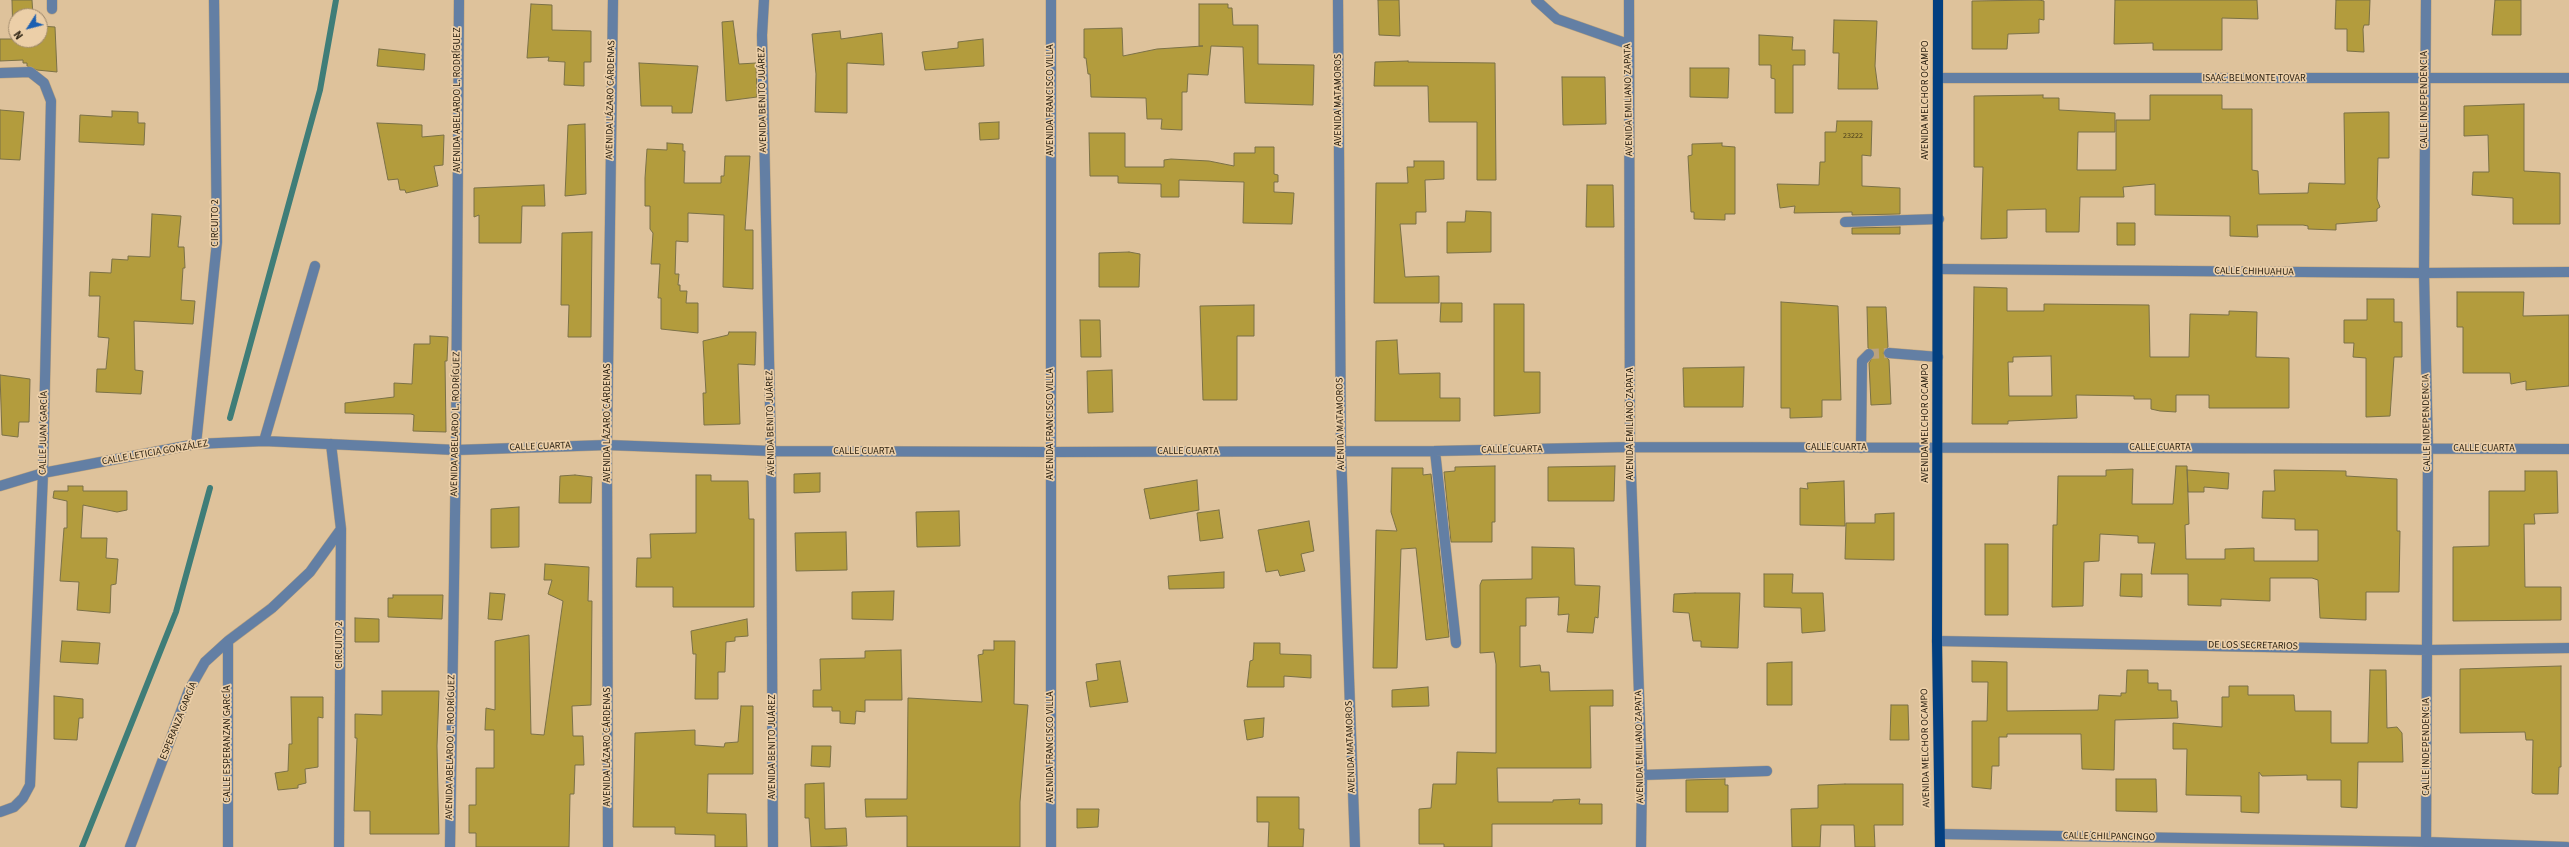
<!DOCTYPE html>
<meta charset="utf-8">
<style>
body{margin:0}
#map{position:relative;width:2569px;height:847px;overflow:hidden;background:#dec29b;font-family:"Source Sans 3",sans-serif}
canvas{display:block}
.north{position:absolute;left:8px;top:8px;width:40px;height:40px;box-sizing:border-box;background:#eccfa8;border:1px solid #9f896c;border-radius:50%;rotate:234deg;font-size:11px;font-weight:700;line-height:16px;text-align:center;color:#2b2111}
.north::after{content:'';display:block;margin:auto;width:14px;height:18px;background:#1d60b1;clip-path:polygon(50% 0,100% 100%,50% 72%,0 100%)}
</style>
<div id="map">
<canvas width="2569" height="847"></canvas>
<div class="north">N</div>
</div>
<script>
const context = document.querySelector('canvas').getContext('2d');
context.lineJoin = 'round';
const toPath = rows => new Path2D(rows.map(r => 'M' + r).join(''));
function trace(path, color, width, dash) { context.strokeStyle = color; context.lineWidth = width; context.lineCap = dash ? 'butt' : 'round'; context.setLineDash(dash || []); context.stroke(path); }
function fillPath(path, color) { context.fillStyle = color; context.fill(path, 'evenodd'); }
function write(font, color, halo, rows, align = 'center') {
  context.font = font + ' "Source Sans 3",sans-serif'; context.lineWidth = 3.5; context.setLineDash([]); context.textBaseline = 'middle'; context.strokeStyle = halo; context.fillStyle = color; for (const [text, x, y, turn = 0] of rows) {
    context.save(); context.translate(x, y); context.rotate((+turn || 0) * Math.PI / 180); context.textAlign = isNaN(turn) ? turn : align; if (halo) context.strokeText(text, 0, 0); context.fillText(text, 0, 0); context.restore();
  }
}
trace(toPath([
 [230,418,320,90,336,0],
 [82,847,176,612,210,488]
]), '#3f7d78', 6);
const building = toPath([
 [12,0,32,0,33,16,16,16,16,40,40,40,40,26,55,27,57,72,37,70,27,66,27,63,23,63,23,60,0,61,0,39,13,39,12,0],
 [1378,0,1399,0,1400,36,1379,35,1378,0],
 [2039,0,2044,1,2044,20,2039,19,2039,33,2008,34,2007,49,1972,49,1972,1,2039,0],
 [2115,0,2257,0,2258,19,2222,18,2222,50,2153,50,2153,43,2114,44,2115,0],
 [2336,0,2370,0,2369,25,2364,25,2363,29,2364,52,2347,51,2347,29,2335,29,2336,0],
 [2495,0,2521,0,2521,35,2492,35,2495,0],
 [531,4,552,5,552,30,591,31,591,62,584,62,584,86,564,85,565,62,548,61,549,57,527,58,531,4],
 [1199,4,1228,4,1228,8,1232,8,1233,25,1258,25,1258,64,1314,65,1313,105,1245,103,1243,47,1211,46,1208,75,1188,74,1187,92,1182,92,1182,130,1161,129,1162,119,1147,119,1146,98,1091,97,1090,74,1088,74,1086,58,1084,58,1084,29,1122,28,1123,56,1157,49,1203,46,1199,46,1199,4],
 [1834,20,1877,21,1875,66,1878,89,1838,89,1839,53,1833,53,1834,20],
 [733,21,739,64,756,63,757,97,726,101,722,22,733,21],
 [840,31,841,39,882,33,884,65,847,63,847,113,815,112,816,74,812,34,840,31],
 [1759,35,1793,37,1792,50,1805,50,1805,65,1793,65,1793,113,1775,113,1775,79,1771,78,1771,65,1759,65,1759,35],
 [983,39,984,66,925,70,922,52,958,48,958,42,983,39],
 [379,49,425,54,424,70,377,66,379,49],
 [1408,61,1408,62,1495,63,1496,180,1477,180,1477,122,1429,122,1428,86,1374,86,1375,62,1408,61],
 [639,63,698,66,692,113,672,113,672,106,641,106,639,63],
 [1690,68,1729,68,1728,98,1690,97,1690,68],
 [1562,77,1605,77,1606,124,1563,125,1562,77],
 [2043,95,2043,98,2059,98,2059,110,2115,113,2115,132,2078,132,2077,170,2116,170,2116,120,2150,120,2150,95,2222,95,2222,109,2252,109,2252,170,2258,171,2259,194,2308,193,2309,183,2345,184,2344,113,2389,112,2389,158,2378,158,2377,199,2380,207,2377,209,2377,221,2336,224,2336,230,2308,229,2308,226,2303,225,2257,225,2258,237,2230,236,2230,216,2155,215,2155,184,2123,187,2124,197,2080,197,2079,232,2046,232,2046,209,2007,210,2007,238,1981,239,1983,167,1974,167,1974,96,2043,95],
 [2524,104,2524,171,2560,173,2560,224,2513,224,2513,198,2472,195,2473,172,2489,172,2488,135,2464,136,2464,106,2524,104],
 [0,110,24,112,20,160,0,159,0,110],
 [112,111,138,112,138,123,145,123,144,145,79,142,80,115,112,117,112,111],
 [1837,121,1872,121,1871,156,1862,155,1862,186,1900,188,1900,214,1852,215,1852,212,1794,213,1795,206,1780,208,1777,184,1819,185,1820,162,1825,162,1825,132,1836,132,1837,121],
 [999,122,999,139,980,140,979,123,999,122],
 [377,123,422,125,422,137,444,135,443,165,434,166,438,186,406,193,405,190,400,190,398,179,388,180,377,123],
 [585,124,586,194,565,196,568,125,585,124],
 [1089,133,1125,133,1125,167,1164,167,1164,160,1171,159,1209,161,1234,166,1234,153,1255,153,1255,147,1274,147,1274,174,1278,175,1278,182,1274,182,1274,192,1294,193,1292,224,1243,223,1244,182,1179,180,1179,197,1161,197,1161,184,1118,183,1118,176,1090,176,1089,133],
 [667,143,683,144,683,151,685,151,684,183,721,183,721,176,724,176,725,156,750,156,745,230,753,230,753,289,723,287,724,215,688,213,688,242,676,241,675,274,679,274,678,285,680,285,680,291,687,291,686,303,698,303,698,333,661,329,661,298,658,298,660,264,651,264,653,233,650,229,650,206,645,206,645,178,647,149,667,150,667,143],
 [1722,143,1722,146,1735,147,1735,214,1725,214,1725,220,1694,219,1694,212,1691,212,1688,156,1692,155,1692,144,1722,143],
 [1414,161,1444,161,1444,179,1425,180,1426,212,1416,212,1416,224,1400,224,1405,277,1439,276,1439,303,1374,303,1376,183,1408,183,1407,167,1414,167,1414,161],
 [544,185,545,206,522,206,521,243,479,243,479,215,474,217,474,188,544,185],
 [1587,185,1613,185,1614,227,1586,227,1587,185],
 [1466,211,1491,212,1491,252,1447,253,1447,222,1465,222,1466,211],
 [152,214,181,216,178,247,184,247,185,268,183,268,181,300,195,301,193,324,134,321,135,370,143,371,141,394,96,392,97,369,106,369,109,338,98,337,100,296,89,296,90,272,111,273,112,259,128,260,128,256,150,257,152,214],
 [2117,223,2135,223,2135,245,2117,245,2117,223],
 [1900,227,1900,234,1852,234,1852,228,1900,227],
 [592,232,591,337,568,337,569,305,561,305,562,233,592,232],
 [1129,252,1140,254,1139,287,1099,287,1099,253,1129,252],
 [1974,287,2007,288,2007,311,2044,311,2044,304,2149,305,2150,357,2189,357,2190,314,2229,315,2229,311,2257,312,2256,357,2289,358,2289,408,2209,408,2209,395,2176,395,2176,412,2160,411,2151,409,2151,399,2134,399,2134,396,2076,395,2077,418,2008,421,2008,424,1972,424,1974,287],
 [2051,356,2052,396,2009,396,2008,362,2013,362,2013,357,2051,356],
 [2457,292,2524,292,2523,316,2569,315,2569,386,2526,390,2526,381,2511,384,2510,373,2463,373,2463,327,2457,327,2457,292],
 [2367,299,2394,299,2394,322,2402,322,2402,357,2394,357,2390,416,2366,417,2366,358,2353,357,2354,343,2344,343,2344,320,2367,320,2367,299],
 [1781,302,1838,306,1841,400,1822,400,1822,417,1790,418,1790,408,1781,408,1781,302],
 [1441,303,1462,303,1462,322,1440,322,1441,303],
 [1494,304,1524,304,1524,372,1540,372,1540,413,1494,416,1494,304],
 [1254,305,1254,336,1237,336,1237,400,1203,400,1200,306,1254,305],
 [1867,307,1886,307,1888,347,1883,353,1889,360,1891,404,1871,405,1869,363,1875,353,1868,348,1867,307],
 [1080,320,1100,320,1101,357,1081,357,1080,320],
 [729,332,756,332,755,365,738,364,740,424,704,425,703,393,706,393,703,341,728,335,729,332],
 [430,336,448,337,447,361,445,361,446,432,413,431,414,415,411,414,345,413,345,403,394,397,394,383,412,384,414,344,430,344,430,336],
 [1397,340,1399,374,1440,373,1440,398,1460,398,1460,421,1375,421,1376,341,1397,340],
 [1744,367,1743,407,1684,407,1683,368,1744,367],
 [1112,370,1113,412,1088,413,1087,371,1112,370],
 [0,375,30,379,29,422,19,422,18,437,2,435,0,375],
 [1495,466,1495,522,1492,522,1492,542,1451,542,1444,472,1455,471,1455,467,1495,466],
 [1615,466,1614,501,1548,501,1548,467,1615,466],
 [2176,466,2187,466,2189,524,2185,525,2186,559,2225,559,2225,549,2254,548,2254,561,2318,561,2318,530,2295,530,2295,519,2262,518,2263,491,2275,491,2274,470,2346,471,2346,476,2397,479,2397,531,2400,531,2399,592,2366,592,2366,620,2320,618,2318,580,2312,578,2270,578,2270,601,2221,599,2221,606,2188,605,2188,574,2151,574,2155,543,2138,543,2138,536,2100,534,2099,561,2084,562,2083,606,2052,607,2053,525,2057,525,2058,476,2106,476,2106,470,2133,469,2132,504,2173,504,2176,466],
 [1392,468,1423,468,1423,475,1431,474,1449,637,1426,640,1416,548,1401,549,1397,668,1373,668,1376,530,1397,531,1391,512,1392,468],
 [2187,470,2229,473,2228,489,2204,487,2204,492,2188,492,2187,470],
 [2525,471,2557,471,2558,513,2534,514,2535,524,2524,524,2525,587,2561,587,2561,620,2453,621,2453,547,2489,546,2489,491,2525,491,2525,471],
 [820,473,820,492,794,493,794,474,820,473],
 [575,475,592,477,591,503,559,503,560,476,575,475],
 [696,475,711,475,711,481,748,481,749,519,754,519,754,607,673,607,673,587,636,587,637,558,651,558,650,534,696,533,696,475],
 [1197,480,1199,510,1150,519,1144,489,1197,480],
 [1844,481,1845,526,1800,525,1800,488,1808,489,1807,483,1844,481],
 [68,486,83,486,83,491,127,491,127,510,117,512,83,505,81,538,107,538,106,558,118,559,116,584,111,585,110,613,77,610,79,582,60,581,64,528,67,528,67,501,53,498,54,491,68,491,68,486],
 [519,507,519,547,491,548,491,509,519,507],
 [1219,510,1223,538,1200,541,1197,513,1219,510],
 [959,511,960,546,917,547,916,512,959,511],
 [1894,513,1894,560,1845,559,1846,523,1875,523,1875,514,1894,513],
 [1309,521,1314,551,1301,554,1305,571,1280,576,1278,570,1266,572,1258,530,1309,521],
 [846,532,847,570,796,571,795,533,846,532],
 [1985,544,2008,544,2008,615,1985,615,1985,544],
 [1532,547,1574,548,1575,585,1600,586,1598,618,1595,617,1593,633,1567,632,1569,614,1558,615,1559,597,1526,598,1526,626,1520,626,1520,667,1540,665,1541,672,1549,672,1550,691,1613,690,1613,706,1590,706,1591,768,1497,768,1498,802,1553,802,1553,800,1580,799,1579,804,1602,804,1602,824,1492,824,1492,847,1444,847,1444,844,1419,844,1419,809,1431,808,1433,784,1456,784,1457,752,1496,753,1496,664,1494,652,1480,653,1480,585,1482,580,1532,579,1532,547],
 [545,564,589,567,588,601,592,601,591,705,572,706,573,736,583,736,584,765,575,765,574,794,570,794,569,847,476,847,476,833,469,833,469,805,476,805,476,768,494,768,494,730,485,730,486,708,495,710,495,641,529,635,531,734,544,735,563,601,548,594,552,580,544,580,545,564],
 [1224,572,1224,588,1169,589,1168,576,1224,572],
 [1764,574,1793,574,1792,593,1823,593,1825,631,1802,633,1801,608,1764,607,1764,574],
 [2121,574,2142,574,2142,597,2120,596,2121,574],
 [894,591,893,620,852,619,852,592,894,591],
 [490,593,505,594,502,620,488,619,490,593],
 [1695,593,1740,593,1738,648,1701,647,1701,641,1693,641,1689,613,1673,612,1674,594,1695,593],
 [393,595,443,595,442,619,388,617,388,598,393,598,393,595],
 [355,618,379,619,379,642,355,642,355,618],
 [747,619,748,636,735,637,735,641,726,642,725,672,718,672,718,699,695,699,696,654,693,654,691,631,747,619],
 [62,641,100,643,98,664,60,662,62,641],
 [994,641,1015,641,1014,704,1028,705,1020,802,1020,847,907,847,907,816,866,817,865,799,907,799,908,698,982,702,978,655,983,654,983,650,994,650,994,641],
 [1254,643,1280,643,1280,654,1311,655,1311,678,1284,676,1284,687,1247,687,1250,661,1253,660,1254,643],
 [901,650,902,700,865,700,865,712,856,711,855,724,840,723,840,711,832,711,832,707,813,707,813,690,821,690,820,659,865,658,865,651,901,650],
 [1120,661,1128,702,1090,707,1086,682,1098,680,1096,664,1120,661],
 [1972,661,2007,662,2007,711,2098,710,2099,695,2121,696,2121,693,2126,693,2127,670,2148,670,2148,683,2158,683,2158,690,2171,690,2171,701,2177,701,2178,718,2115,720,2114,770,2082,769,2081,734,2007,734,2007,737,1999,737,1999,766,1992,766,1991,789,1972,787,1972,721,1987,721,1988,682,1972,682,1972,661],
 [1792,662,1792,705,1767,705,1767,663,1792,662],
 [2561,666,2561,767,2559,767,2558,794,2535,794,2532,793,2533,740,2526,740,2525,732,2460,733,2460,669,2561,666],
 [2370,670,2386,670,2387,728,2397,727,2402,733,2403,762,2358,762,2357,808,2341,807,2341,780,2307,780,2307,775,2262,776,2259,772,2259,813,2241,812,2241,796,2186,795,2187,749,2173,749,2173,723,2222,727,2222,697,2229,697,2229,686,2248,686,2248,695,2294,695,2295,711,2331,711,2331,743,2368,743,2370,670],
 [1428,687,1429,706,1392,707,1392,690,1428,687],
 [382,691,439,691,437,746,439,834,370,834,370,811,354,811,357,738,355,738,355,714,382,715,382,691],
 [54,696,83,699,83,718,79,718,77,740,54,739,54,696],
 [291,697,323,697,323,718,318,717,318,767,305,769,306,783,298,785,298,788,278,790,275,773,288,771,289,744,292,744,291,697],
 [1891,705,1908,705,1909,740,1890,740,1891,705],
 [741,706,753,706,753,774,708,774,707,813,746,814,747,847,715,847,715,835,675,834,675,827,633,827,635,733,695,730,695,745,724,747,725,743,738,742,741,706],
 [1264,718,1263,737,1247,740,1244,720,1264,718],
 [812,746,831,746,830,767,811,766,812,746],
 [1725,779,1725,785,1728,785,1728,812,1686,812,1686,780,1725,779],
 [2116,779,2156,779,2157,812,2116,811,2116,779],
 [824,783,825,829,846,828,847,846,811,847,809,818,805,818,805,784,824,783],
 [1845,784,1903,784,1903,825,1874,825,1875,847,1855,847,1854,825,1821,825,1820,847,1792,847,1791,809,1818,808,1818,785,1845,784],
 [1257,797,1299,797,1299,829,1304,829,1303,847,1268,847,1269,822,1257,822,1257,797],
 [1077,809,1099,809,1098,827,1077,828,1077,809]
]);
fillPath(building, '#b39c3d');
trace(building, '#7b7147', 1);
trace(toPath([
 [1869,354,1889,353]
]), '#baa27f', 10, [10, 5]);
const minor = toPath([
 [52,0,52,9],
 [764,0,762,35,771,451,773,847],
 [1051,0,1051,847],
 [1338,0,1341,452,1355,847],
 [1536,0,1557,19,1628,44],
 [1629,0,1630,447,1642,775,1641,847],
 [2426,0,2424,273,2428,449,2426,847],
 [0,73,30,72,44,83,51,101,43,473,30,785,23,798,14,807,0,812],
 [1938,78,2569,78],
 [1845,222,1939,219],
 [1939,269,2424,273,2569,272],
 [1889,353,1938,357],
 [264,441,315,266],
 [196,444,217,242,214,0],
 [331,444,341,529,339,847],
 [1861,448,1862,361,1869,354],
 [1435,451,1456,643],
 [0,486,43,473,196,444,264,441,456,450,607,445,771,451,1051,452,1435,451,1630,447,2569,449],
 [228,641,228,847],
 [1937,641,2428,650,2569,648],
 [1642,775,1767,771],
 [1940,834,2426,842,2567,847],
 [130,847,189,690,205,662,228,641,272,608,310,572,341,529],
 [450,847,456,450,459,0],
 [608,847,607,445,613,0]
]);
const major = toPath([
 [1938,0,1937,641,1940,847]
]);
trace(minor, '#baa27f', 11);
trace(major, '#baa27f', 11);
trace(minor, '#637fa4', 10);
trace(major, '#023f80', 10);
write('8px', '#4d401c', null, [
 ["23222",1853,136]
]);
write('10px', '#2b2111', '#eccfa8', [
 ["ISAAC BELMONTE TOVAR",2254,79],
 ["AVENIDA ABELARDO L. RODRÍGUEZ",458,100,-90],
 ["AVENIDA LÁZARO CÁRDENAS",611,100,-89],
 ["AVENIDA BENITO JUÁREZ",763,100,-91],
 ["AVENIDA FRANCISCO VILLA",1051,100,-90],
 ["AVENIDA MATAMOROS",1339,100,-90],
 ["AVENIDA EMILIANO ZAPATA",1629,100,-91],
 ["AVENIDA MELCHOR OCAMPO",1926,100,-90],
 ["CALLE INDEPENDENCIA",2425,100,-90],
 ["CIRCUITO 2",216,223,-90],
 ["CALLE CHIHUAHUA",2254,272,1],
 ["AVENIDA LÁZARO CÁRDENAS",608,423,-90],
 ["AVENIDA BENITO JUÁREZ",771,423,-91],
 ["AVENIDA MELCHOR OCAMPO",1926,423,-90],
 ["CALLE INDEPENDENCIA",2427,423,-91],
 ["AVENIDA ABELARDO L. RODRÍGUEZ",456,424,-89],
 ["AVENIDA FRANCISCO VILLA",1051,424,-90],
 ["AVENIDA MATAMOROS",1341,424,-91],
 ["AVENIDA EMILIANO ZAPATA",1631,424,-90],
 ["CALLE JUAN GARCÍA",44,433,-89],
 ["CALLE CUARTA",540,447,-2],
 ["CALLE CUARTA",1836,448],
 ["CALLE CUARTA",2160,448],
 ["CALLE CUARTA",2484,449],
 ["CALLE CUARTA",1512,450,-1],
 ["CALLE CUARTA",864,452],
 ["CALLE CUARTA",1188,452],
 ["CALLE LETICIA GONZÁLEZ",155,453,-10],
 ["CIRCUITO 2",340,645,-90],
 ["DE LOS SECRETARIOS",2253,646,1],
 ["ESPERANZA GARCÍA",179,721,-68],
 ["CALLE ESPERANZAN GARCÍA",228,744,-90],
 ["AVENIDA ABELARDO L. RODRÍGUEZ",451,747,-89],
 ["AVENIDA LÁZARO CÁRDENAS",608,747,-90],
 ["AVENIDA BENITO JUÁREZ",773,747,-90],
 ["AVENIDA FRANCISCO VILLA",1051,747,-90],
 ["AVENIDA MATAMOROS",1351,747,-92],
 ["AVENIDA EMILIANO ZAPATA",1640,747,-91],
 ["CALLE INDEPENDENCIA",2427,747,-90],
 ["AVENIDA MELCHOR OCAMPO",1926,748,-91],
 ["CALLE CHILPANCINGO",2109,837,1]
]);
</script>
